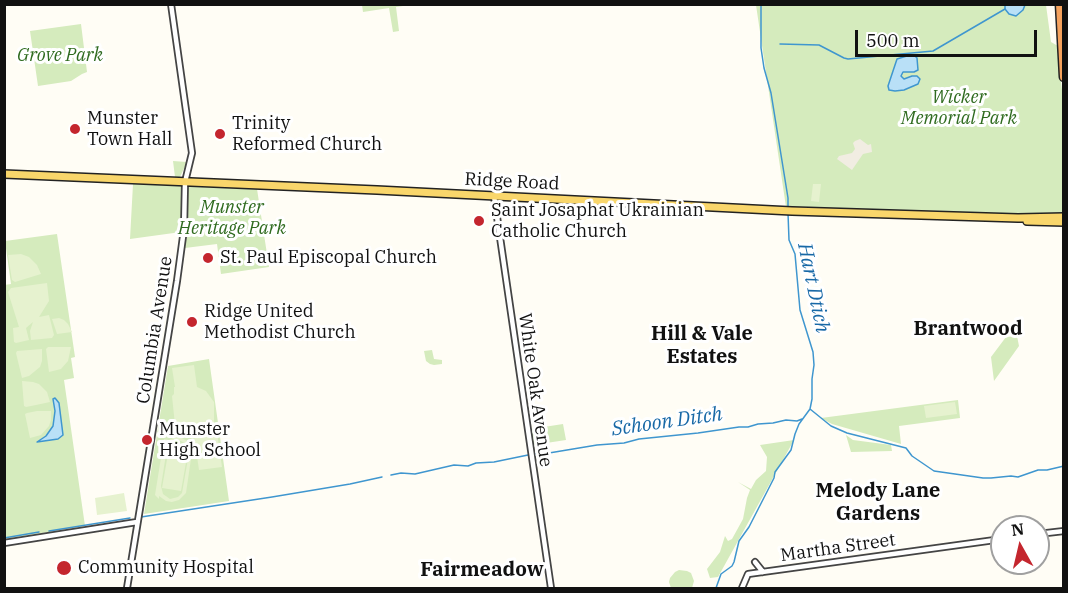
<!DOCTYPE html>
<style>
body{margin:0}
#map{position:relative;width:1068px;height:593px;overflow:hidden;background:#fffdf5;font-family:"IBM Plex Serif",serif}
canvas{display:block}
.frame{position:absolute;inset:0;border:6px solid #111;pointer-events:none}
.north{position:absolute;left:990px;top:515px;width:60px;height:60px;box-sizing:border-box;background:#fff;border:2px solid #a0a0a0;border-radius:50%;rotate:352deg;font-size:16px;font-weight:700;line-height:24px;text-align:center;color:#111}
.north::after{content:'';display:block;margin:auto;width:21px;height:27px;background:#c4262e;clip-path:polygon(50% 0,100% 100%,50% 72%,0 100%)}
.scale{position:absolute;left:855px;top:30px;width:182px;height:27px;box-sizing:border-box;border:3px solid #111;border-top:0;padding-left:8px;font-size:18px;line-height:21px;white-space:nowrap;color:#111;-webkit-text-stroke:4px #fff;paint-order:stroke}
</style>
<div id="map">
<canvas width="1068" height="593"></canvas>
<div class="frame"></div>
<div class="north">N</div>
<div class="scale">500 m</div>
</div>
<script>
const context = document.querySelector('canvas').getContext('2d');
context.lineJoin = 'round';
function fillPath(path, color) { context.fillStyle = color; context.fill(path, 'evenodd'); }
const toPath = rows => new Path2D(rows.map(r => 'M' + r).join(''));
function trace(path, color, width, dash) { context.strokeStyle = color; context.lineWidth = width; context.lineCap = dash ? 'butt' : 'round'; context.setLineDash(dash || []); context.stroke(path); }
function write(font, color, halo, rows, align = 'center') {
  context.font = font + ' "IBM Plex Serif",serif'; context.lineWidth = 6; context.setLineDash([]); context.textBaseline = 'middle'; context.strokeStyle = halo; context.fillStyle = color; for (const [text, x, y, turn = 0] of rows) {
    context.save(); context.translate(x, y); context.rotate((+turn || 0) * Math.PI / 180); context.textAlign = isNaN(turn) ? turn : align; if (halo) context.strokeText(text, 0, 0); context.fillText(text, 0, 0); context.restore();
  }
}
fillPath(toPath([
 [362,5,410,4,410,5,396,7,399,31,393,32,389,8,363,12],
 [756,5,1046,5,1051,42,1058,46,1059,68,1063,97,1063,215,886,211,786,207],
 [81,24,87,72,82,74,71,81,38,86,30,31],
 [173,161,187,162,180,177,175,177],
 [133,184,181,186,181,232,130,239],
 [190,186,257,189,269,267,221,274,217,244,185,248,188,226,187,189],
 [57,234,75,357,71,358,74,378,64,380,85,526,5,539,4,285,11,284,5,241],
 [1017,336,1019,346,994,381,991,357,1006,337],
 [432,350,434,359,442,360,442,364,434,365,430,364,426,361,424,351],
 [209,359,229,501,144,514,168,366],
 [958,400,960,418,899,426,901,444,832,424,821,418],
 [563,424,566,440,533,445,531,429],
 [846,435,853,440,891,445,892,451,851,452],
 [794,440,718,577,710,578,707,569,720,552,725,536,728,541,732,539,743,519,747,498,750,490,738,482,751,489,756,480,766,471,767,457,760,445],
 [679,570,687,571,691,573,694,581,692,588,671,588,669,582,670,578,675,572]
]), '#d5ebbd');
fillPath(toPath([
 [813,184,821,184,819,202,811,201],
 [21,254,29,257,37,265,41,274,15,282,12,280,8,255],
 [47,283,49,301,39,317,49,315,54,335,52,338,31,340,30,331,33,322,26,328,29,340,16,343,14,342,13,328,19,327,8,292,11,288],
 [59,318,64,320,68,324,72,332,57,334,52,319],
 [48,347,71,347,68,361,61,369,49,372,46,349],
 [42,349,42,361,40,367,29,376,22,378,16,353,17,351],
 [194,365,197,387,206,391,214,402,214,423,198,425,193,424,178,427,175,425,172,396,174,394,174,387,175,387,172,368],
 [22,381,33,382,39,384,47,392,50,402,36,405,26,407,24,406],
 [955,402,957,414,926,418,924,406],
 [37,411,51,411,51,420,49,426,41,435,30,438,25,414,27,413],
 [216,425,222,467,199,470,193,429],
 [175,437,182,438,187,441,192,447,192,452,186,493,179,500,172,502,166,501,159,496,159,499,155,495,164,439,169,440],
 [176,441,181,441,186,444,188,447,189,453,182,493,178,497,170,499,163,494,161,486,167,448,170,443],
 [169,448,188,451,181,491,162,488],
 [124,493,127,511,97,515,95,498]
]), '#e6f2cf');
fillPath(toPath([
 [860,139,868,145,871,144,872,152,863,154,852,170,837,159,839,156,852,153,855,149,853,143,855,141]
]), '#f1ede2');
const water = toPath([
 [1005,5,1005,4,1025,5,1023,10,1016,16,1009,14,1005,9,1005,5],
 [910,55,915,56,917,58,918,70,914,72,903,72,901,76,904,79,912,76,917,76,920,79,918,84,904,90,895,91,889,90,888,86,897,59,910,55],
 [55,398,59,403,63,435,58,439,37,442,46,436,53,426,55,411,53,399,55,398]
]);
fillPath(water, '#b9e0f7');
trace(water, '#3f96cf', 1.5);
trace(toPath([
 [761,4,761,48,764,68,771,93,788,198,788,209],
 [780,44,819,45,844,58,848,59,933,51,1005,9],
 [810,409,831,426,847,433,906,448,912,456,934,471,983,478,991,478,1011,476,1018,477,1038,470,1047,470,1064,466],
 [534,454,549,453,597,445,624,443,639,439,698,433,739,427,748,427,758,424,773,423,786,420,797,421,802,419],
 [391,475,401,473,415,474,454,465,468,466,476,463,494,462,528,455],
 [141,517,272,497,350,484,382,477],
 [49,531,130,518],
 [4,538,39,532],
 [716,588,721,574,732,566,734,562,739,541,749,527,774,478,775,472,791,450,795,434,799,424,810,409,812,399,812,379,814,365,813,352,800,310,795,254,789,240,788,213]
]), '#3f96cf', 1.5);
const minor = toPath([
 [494,196,551,588],
 [1038,534,1064,531],
 [4,543,137,522],
 [755,562,763,572],
 [127,588,177,281,184,229,185,182,192,153,171,4],
 [742,588,748,574,1002,539]
]);
const major = toPath([
 [4,174,377,190,792,211,1018,218,1064,217],
 [1027,221,1064,222]
]);
const highway = toPath([
 [1060,4,1064,77]
]);
trace(minor, '#444', 8);
trace(major, '#222', 10);
trace(highway, '#222', 11);
trace(minor, '#fff', 4.5);
trace(major, '#f9d66b', 7);
trace(highway, '#f5a25d', 8);
for (const [x, y, r, color] of [
 [75,129,6,"#c4262e"],
 [220,134,6,"#c4262e"],
 [479,221,6,"#c4262e"],
 [208,258,6,"#c4262e"],
 [192,322,6,"#c4262e"],
 [147,440,6,"#c4262e"],
 [64,568,8,"#c4262e"]
]) { const dot = new Path2D(); dot.arc(x, y, r, 0, 2 * Math.PI); context.fillStyle = color; context.fill(dot); trace(dot, '#fff', 2); }
write('italic 18px', '#2f6b1f', '#fff', [
 ["Grove Park",60,56],
 ["Wicker",959,98],
 ["Memorial Park",959,119],
 ["Munster",232,208],
 ["Heritage Park",232,229]
]);
write('18px', '#111', '#fff', [
 ["Munster",87,119],
 ["Town Hall",87,140],
 ["Trinity",232,124],
 ["Reformed Church",232,145],
 ["Saint Josaphat Ukrainian",491,211],
 ["Catholic Church",491,232],
 ["St. Paul Episcopal Church",220,258],
 ["Ridge United",204,312],
 ["Methodist Church",204,333],
 ["Munster",159,430],
 ["High School",159,451],
 ["Community Hospital",78,568]
], 'left');
write('18px', '#111', '#fff', [
 ["Ridge Road",512,182,3],
 ["Columbia Avenue",155,330,-81],
 ["White Oak Avenue",535,390,82],
 ["Martha Street",838,548,-8]
]);
write('italic 20px', '#1768a6', '#fff', [
 ["Hart Dtich",813,288,78],
 ["Schoon Ditch",667,422,-8]
]);
write('bold 20px', '#111', '#fff', [
 ["Brantwood",968,329],
 ["Hill & Vale",702,334],
 ["Estates",702,357],
 ["Melody Lane",878,491],
 ["Gardens",878,514],
 ["Fairmeadow",482,570]
]);
</script>
